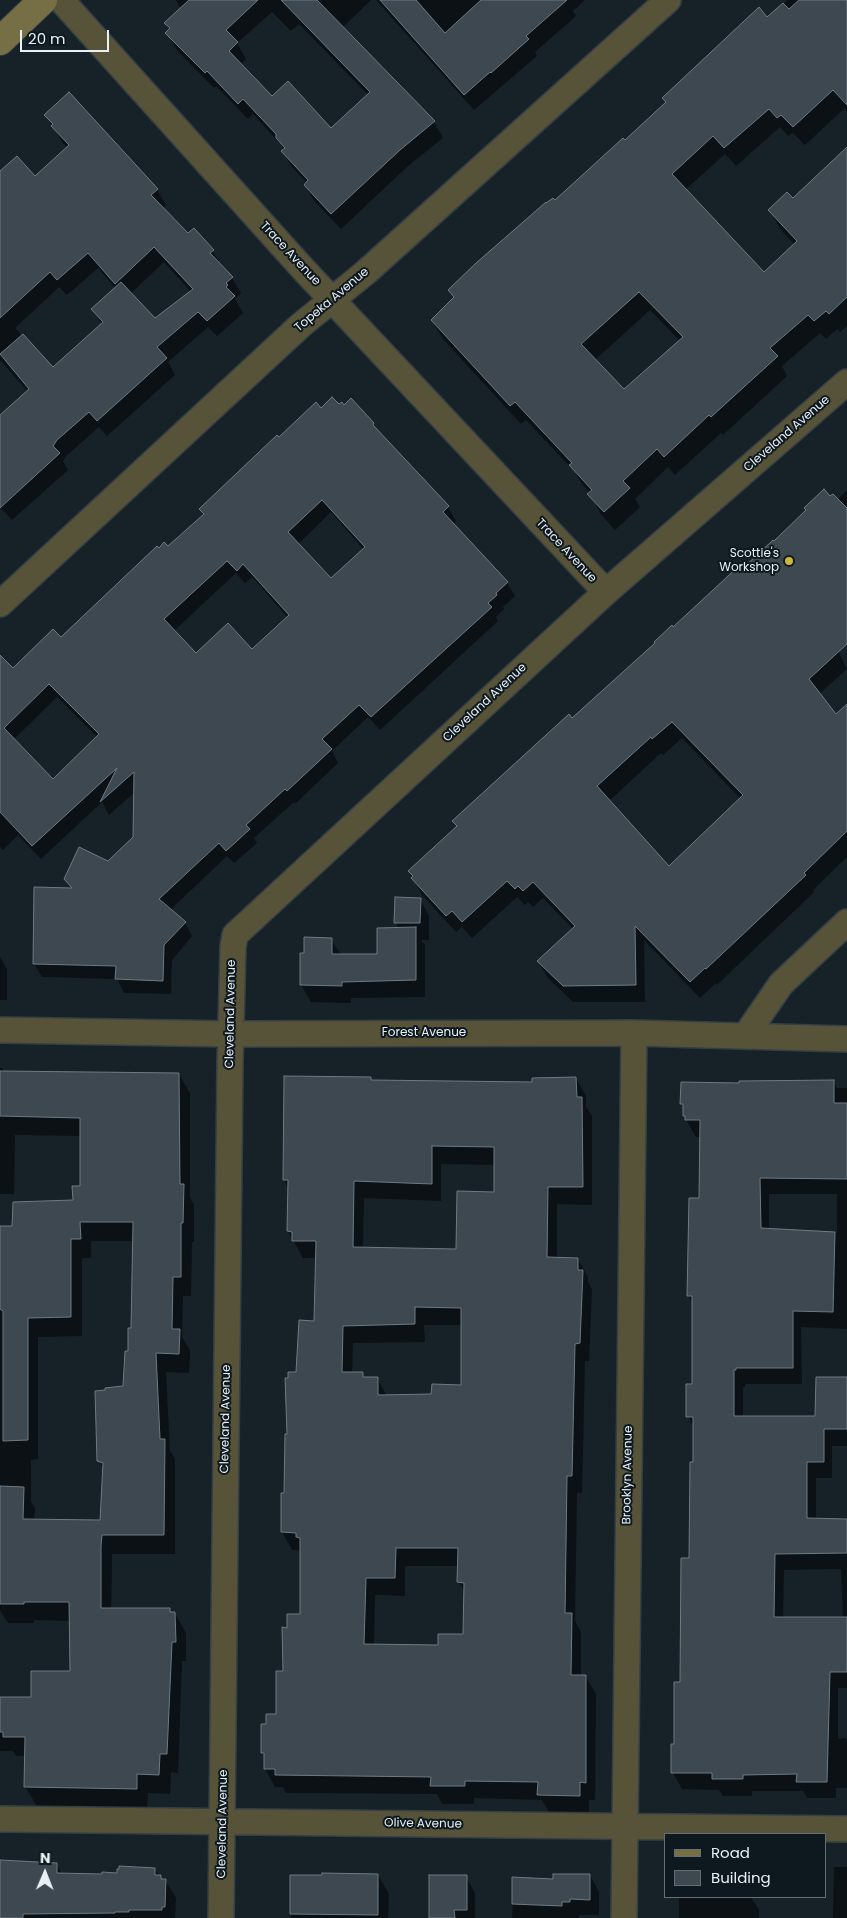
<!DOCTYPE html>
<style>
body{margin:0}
#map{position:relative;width:847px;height:1918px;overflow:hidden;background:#162128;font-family:Poppins,sans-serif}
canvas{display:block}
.legend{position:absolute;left:664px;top:1833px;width:162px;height:65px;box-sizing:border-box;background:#0d181f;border:1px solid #656e75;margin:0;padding:6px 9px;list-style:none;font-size:15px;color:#e9f0f5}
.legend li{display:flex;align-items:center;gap:10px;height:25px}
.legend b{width:25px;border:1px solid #656e75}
.north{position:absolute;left:20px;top:1848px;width:50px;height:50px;-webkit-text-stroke:4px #0d181f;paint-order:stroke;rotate:1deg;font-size:14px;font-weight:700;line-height:20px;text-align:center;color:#e9f0f5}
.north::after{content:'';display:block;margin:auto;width:18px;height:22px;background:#e9f0f5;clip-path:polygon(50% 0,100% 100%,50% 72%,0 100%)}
.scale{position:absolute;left:20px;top:30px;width:89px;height:22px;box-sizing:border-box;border:2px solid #e9f0f5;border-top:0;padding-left:6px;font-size:15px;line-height:18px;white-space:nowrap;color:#e9f0f5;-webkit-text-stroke:4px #0d181f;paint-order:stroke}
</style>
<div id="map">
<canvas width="847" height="1918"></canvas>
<ul class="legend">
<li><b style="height:6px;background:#766f46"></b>Road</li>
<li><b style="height:14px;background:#3d4851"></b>Building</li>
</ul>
<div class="north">N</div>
<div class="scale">20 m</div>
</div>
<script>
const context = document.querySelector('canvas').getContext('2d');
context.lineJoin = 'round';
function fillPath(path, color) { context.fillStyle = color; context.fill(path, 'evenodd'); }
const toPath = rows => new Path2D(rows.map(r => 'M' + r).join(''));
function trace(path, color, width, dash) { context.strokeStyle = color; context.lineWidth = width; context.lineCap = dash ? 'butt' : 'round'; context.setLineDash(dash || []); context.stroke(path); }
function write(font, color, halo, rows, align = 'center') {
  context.font = font + ' Poppins,sans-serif'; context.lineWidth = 4; context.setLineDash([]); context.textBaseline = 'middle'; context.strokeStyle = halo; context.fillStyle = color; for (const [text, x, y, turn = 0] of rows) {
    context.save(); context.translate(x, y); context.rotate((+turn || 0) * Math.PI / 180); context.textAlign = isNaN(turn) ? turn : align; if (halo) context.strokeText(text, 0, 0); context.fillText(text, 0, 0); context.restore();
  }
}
fillPath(toPath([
 [176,0,371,0,343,27,434,122,443,138,408,166,341,229,314,201,305,185,307,183,292,167,283,152,284,150,281,145,253,114,248,119,216,86,214,88,176,49,167,33,170,30,166,23,181,9],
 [272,12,291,31,299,24,368,95,331,130,272,98,240,64,246,59,237,43],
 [376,0,585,0,573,11,576,16,535,52,537,56,474,110],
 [788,0,847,0,847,111,845,108,805,145,793,133,788,136,780,127,736,166,725,154,685,190,763,273,795,245,780,229,770,210,793,199,847,158,847,326,840,332,837,329,826,339,820,333,782,366,787,376,723,435,721,433,675,475,668,467,635,499,640,507,615,530,600,513,590,493,582,484,575,472,526,420,521,424,443,339,432,321,454,299,450,291,625,142,667,103,664,98,767,19],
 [650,310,680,341,624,391,595,360],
 [46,115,157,190,166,205,163,208,188,235,213,251,222,267,232,278,241,293,235,299,243,313,217,336,208,327,168,362,175,375,107,436,99,427,66,456,63,461,68,470,12,520,0,507,0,430,28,392,0,360,0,173,35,178,68,148,62,142],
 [164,262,191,292,154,320,130,294],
 [98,268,116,289,93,309,102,325,53,369,15,328,59,287,67,295],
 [339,406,373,424,379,433,448,507,456,521,453,524,507,583,515,596,503,607,504,609,496,617,498,621,380,730,368,717,332,751,338,763,295,804,294,802,254,838,257,843,234,863,227,856,170,910,185,923,192,936,172,960,171,994,124,993,117,979,42,977,34,964,71,889,65,879,109,863,134,837,135,792,109,815,102,802,41,859,18,835,3,850,0,847,0,672,13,670,61,639,159,549,168,548,204,515,201,509,321,409],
 [331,512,364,550,331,580,298,544],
 [236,573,245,583,252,577,288,618,252,651,196,655,174,631],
 [57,697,97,737,53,781,13,740],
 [847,490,847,634,838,651,847,669,819,694,836,716,847,705,847,857,813,890,814,892,717,985,716,983,700,998,644,940,645,1002,573,1002,548,978,538,961,573,929,543,898,533,907,528,902,525,905,517,897,472,938,462,927,456,932,422,895,409,871,458,827,454,821,572,720,673,629,774,543,830,498,837,500],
 [682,738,741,799,669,867,609,801,661,753,663,755],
 [420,899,429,916,429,940,421,940,425,945,425,997,351,998,351,1003,311,1002,301,985,302,954,331,939,341,955,379,956,399,929,396,923],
 [0,957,7,969,7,1000,0,1000],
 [0,1068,2,1068,4,1072,179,1074,190,1093,190,1197,194,1205,194,1242,192,1242,191,1296,183,1296,182,1337,190,1350,189,1373,166,1372,170,1451,175,1459,175,1554,112,1554,112,1567,111,1609,169,1609,172,1614,175,1614,186,1633,186,1661,182,1661,178,1773,171,1772,170,1794,148,1793,147,1808,37,1806,25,1787,26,1756,16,1756,13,1751,0,1751,0,1698,32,1699,72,1672,70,1621,34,1620,34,1623,8,1623,0,1610,0,1246,13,1227,74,1201,81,1187,81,1136,15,1135,14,1194,0,1194],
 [91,1241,134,1241,132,1329,124,1387,99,1461,104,1469,102,1521,34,1521,35,1508,31,1501,31,1460,38,1459,38,1337,82,1336,82,1258,91,1258],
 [285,1077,371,1078,373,1081,534,1083,576,1079,586,1096,586,1107,592,1116,592,1205,557,1204,557,1258,578,1259,588,1277,588,1282,592,1289,589,1361,585,1361,582,1493,577,1493,575,1621,581,1632,581,1677,586,1677,596,1694,595,1800,589,1800,589,1813,549,1812,542,1800,474,1798,474,1804,442,1804,437,1794,286,1793,283,1787,275,1787,265,1769,265,1757,262,1753,267,1725,278,1715,285,1673,288,1629,301,1615,301,1550,292,1550,282,1532,282,1494,285,1494,288,1435,297,1374,315,1322,317,1258,303,1258,288,1231,289,1189,284,1180],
 [441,1164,495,1165,495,1193,458,1251,363,1248,364,1198,441,1201],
 [424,1325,463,1325,462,1386,432,1395,387,1396,377,1378,365,1378,362,1374,352,1374,353,1343,425,1342],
 [405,1566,459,1566,459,1582,465,1593,464,1635,439,1646,374,1645,375,1595,405,1596],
 [833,1081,837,1088,847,1088,847,1329,801,1327,802,1384,745,1384,745,1387,743,1387,743,1418,816,1418,847,1379,847,1446,832,1446,832,1478,816,1478,816,1519,847,1520,847,1688,838,1688,838,1739,846,1738,847,1741,847,1788,836,1788,836,1798,807,1798,803,1791,752,1791,752,1796,723,1796,719,1790,682,1789,673,1773,682,1683,690,1559,694,1428,688,1416,693,1386,693,1303,688,1295,701,1200,701,1137,696,1137,684,1116,684,1108,682,1104,741,1084],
 [769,1194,837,1194,837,1233,769,1230],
 [841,1569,843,1618,783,1618,784,1570],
 [0,1860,57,1865,62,1875,118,1874,155,1869,162,1880,165,1880,176,1898,175,1918,0,1918],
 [834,1867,847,1867,847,1918,833,1918],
 [378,1875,389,1894,388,1918,291,1918,292,1877],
 [590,1875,599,1892,599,1915,579,1915,579,1918,512,1918,514,1879,554,1880],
 [466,1877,475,1893,475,1918,430,1918],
 [679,1897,751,1897,759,1910,759,1918,679,1918]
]), '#0007');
const building = toPath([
 [189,0,258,0,226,30,238,42,229,51,272,96,288,81,331,128,370,92,281,0,317,0,435,121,400,150,331,214,304,185,308,180,281,151,285,148,276,138,276,134,243,99,238,104,207,71,205,73,165,33,170,28,164,23,189,0],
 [380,0,416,0,445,33,481,0,567,0,526,36,529,39,491,73,490,72,464,95,380,0],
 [799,0,847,0,847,105,833,90,793,127,781,115,777,118,769,109,724,148,713,136,672,174,764,272,797,241,768,210,787,192,793,198,847,147,847,297,829,314,826,311,814,321,808,315,770,348,778,356,711,417,709,415,664,457,657,449,623,481,630,488,604,512,587,494,592,490,569,465,572,463,515,402,510,406,431,320,454,297,448,290,475,264,546,202,546,203,553,198,555,200,623,138,625,140,666,102,662,98,759,7,767,17,783,3,789,9,799,0],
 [639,292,683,337,624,389,581,344,639,292],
 [69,92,158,189,151,195,188,233,194,228,214,250,210,253,233,277,226,283,228,285,226,287,235,296,207,321,198,312,157,347,167,358,97,421,89,412,57,440,53,446,60,453,0,508,0,415,29,389,0,354,23,334,53,367,103,322,91,309,121,282,155,318,193,289,154,247,115,284,88,253,57,280,50,272,0,318,0,171,17,156,35,176,69,145,51,126,53,124,44,115,69,92],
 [332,397,339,404,342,402,344,405,351,398,374,423,373,425,449,506,443,512,508,582,496,593,497,595,488,603,492,607,371,717,359,705,322,739,332,749,287,791,285,789,246,825,250,829,226,851,219,843,159,899,186,922,164,945,163,981,115,979,116,966,33,964,34,887,72,888,64,879,79,847,108,861,133,837,134,772,100,802,117,768,32,846,0,812,0,655,13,668,53,629,61,637,157,546,159,548,164,542,168,546,204,514,199,509,277,435,279,437,316,402,321,408,332,397],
 [322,500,365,547,331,578,288,532,322,500],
 [227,561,237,571,243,564,289,615,252,649,228,623,196,653,164,619,227,561],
 [49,684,99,734,53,779,4,728,49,684],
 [824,489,830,496,833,494,847,508,847,644,809,679,836,714,847,704,847,831,804,873,806,875,706,969,705,968,690,982,635,926,636,985,563,986,537,961,575,926,533,882,523,891,518,886,515,889,507,881,462,922,452,911,446,916,411,878,413,876,408,871,457,826,452,821,569,714,572,718,655,643,654,642,672,625,673,627,740,565,743,568,773,540,774,541,806,510,804,508,824,489],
 [672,722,743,795,669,866,597,786,651,737,652,739,672,722],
 [395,897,421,898,420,923,394,923,395,897],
 [416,927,416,980,342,982,342,986,300,985,300,953,304,953,304,937,332,938,332,954,377,954,377,928,416,927],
 [0,1071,179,1073,180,1184,184,1184,183,1223,181,1223,181,1277,173,1277,172,1329,180,1329,179,1354,156,1353,160,1439,165,1439,164,1535,102,1535,101,1546,101,1608,170,1608,170,1612,175,1612,176,1642,172,1642,167,1754,160,1754,159,1775,137,1774,137,1789,24,1787,25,1737,3,1737,3,1732,0,1732,0,1697,31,1697,31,1671,70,1671,69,1602,24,1602,24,1604,0,1604,0,1486,24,1487,23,1519,100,1520,103,1463,97,1461,95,1391,105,1390,105,1388,123,1386,125,1351,128,1351,128,1328,131,1328,133,1222,80,1222,81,1239,71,1239,71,1317,28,1318,28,1440,3,1441,3,1311,0,1309,0,1226,12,1226,13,1202,73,1200,72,1186,80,1186,80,1118,0,1116,0,1071],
 [284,1076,371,1077,371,1080,532,1082,532,1078,576,1077,577,1097,582,1097,583,1187,548,1187,547,1257,578,1258,578,1270,583,1270,580,1343,575,1344,572,1476,567,1476,565,1613,572,1613,571,1675,586,1675,586,1783,580,1782,580,1796,537,1795,538,1782,465,1781,465,1786,430,1786,431,1777,275,1775,275,1769,264,1769,264,1753,261,1753,261,1724,266,1724,266,1714,276,1714,276,1671,283,1671,282,1627,287,1628,287,1614,300,1614,300,1538,296,1537,296,1533,281,1532,281,1493,284,1493,285,1434,287,1434,285,1378,288,1378,288,1372,296,1372,299,1320,314,1321,316,1241,292,1241,292,1232,287,1231,288,1180,283,1180,284,1076],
 [432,1146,494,1147,494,1192,457,1191,456,1249,353,1247,354,1181,432,1184,432,1146],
 [415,1307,461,1308,461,1385,432,1384,431,1394,378,1395,378,1377,363,1377,363,1372,342,1372,343,1326,415,1324,415,1307],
 [396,1548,458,1548,457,1582,464,1583,463,1634,438,1634,438,1645,364,1644,366,1578,395,1578,396,1548],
 [834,1080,834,1103,847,1103,847,1179,760,1178,761,1228,835,1232,833,1312,793,1311,793,1368,736,1368,736,1370,734,1370,734,1416,815,1416,816,1377,847,1377,847,1429,824,1429,824,1462,807,1462,807,1518,847,1519,847,1553,775,1554,774,1617,847,1617,847,1672,830,1672,827,1782,796,1782,797,1774,743,1775,743,1779,712,1779,712,1773,671,1773,671,1744,674,1744,674,1682,680,1682,681,1558,689,1558,690,1462,693,1462,693,1417,686,1417,686,1384,692,1384,692,1296,687,1296,689,1198,699,1198,700,1120,685,1120,685,1116,683,1116,683,1104,680,1104,681,1082,739,1083,739,1081,834,1080],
 [0,1860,57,1863,57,1873,102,1874,102,1872,117,1873,117,1869,119,1869,119,1866,155,1868,155,1875,161,1875,161,1879,166,1879,165,1907,162,1907,162,1910,129,1910,129,1912,115,1912,115,1913,23,1914,23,1918,0,1918,0,1860],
 [322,1873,378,1874,378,1915,290,1914,290,1875,322,1875,322,1873],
 [553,1874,590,1874,590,1900,570,1899,570,1902,562,1902,562,1906,512,1904,512,1877,553,1879,553,1874],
 [429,1875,467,1875,467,1910,454,1910,455,1918,429,1918,429,1875]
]);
fillPath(building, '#3d4851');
trace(building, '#6e7b84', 1);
const street = toPath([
 [61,0,304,270,606,592],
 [0,604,301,325,365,273,668,0],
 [0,1030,230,1034,634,1033,847,1039],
 [746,1035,781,984,847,922],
 [0,1819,847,1829],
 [221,1918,230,1065,233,947,235,935,606,592,847,382],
 [624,1918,634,1033]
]);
const secondary = toPath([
 [0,41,43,0]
]);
trace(street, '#343e45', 28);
trace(secondary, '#343e45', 30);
trace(street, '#575339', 25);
trace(secondary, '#766f46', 28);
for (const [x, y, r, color] of [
 [789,561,5,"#ccb938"]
]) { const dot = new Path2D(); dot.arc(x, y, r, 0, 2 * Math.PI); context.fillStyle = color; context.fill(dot); trace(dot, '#0d181f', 2); }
write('12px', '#e9f0f5', '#0d181f', [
 ["Trace Avenue",290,254,47],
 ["Topeka Avenue",332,300,-40],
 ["Cleveland Avenue",787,434,-41],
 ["Trace Avenue",566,551,47],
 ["Cleveland Avenue",485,703,-43],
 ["Cleveland Avenue",231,1014,-89],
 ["Forest Avenue",424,1033],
 ["Cleveland Avenue",226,1419,-89],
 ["Brooklyn Avenue",628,1475,-89],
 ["Cleveland Avenue",223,1824,-89],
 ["Olive Avenue",423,1824,1]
]);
write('12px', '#e9f0f5', '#0d181f', [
 ["Scottie's",779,554],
 ["Workshop",779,568]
], 'right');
</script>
